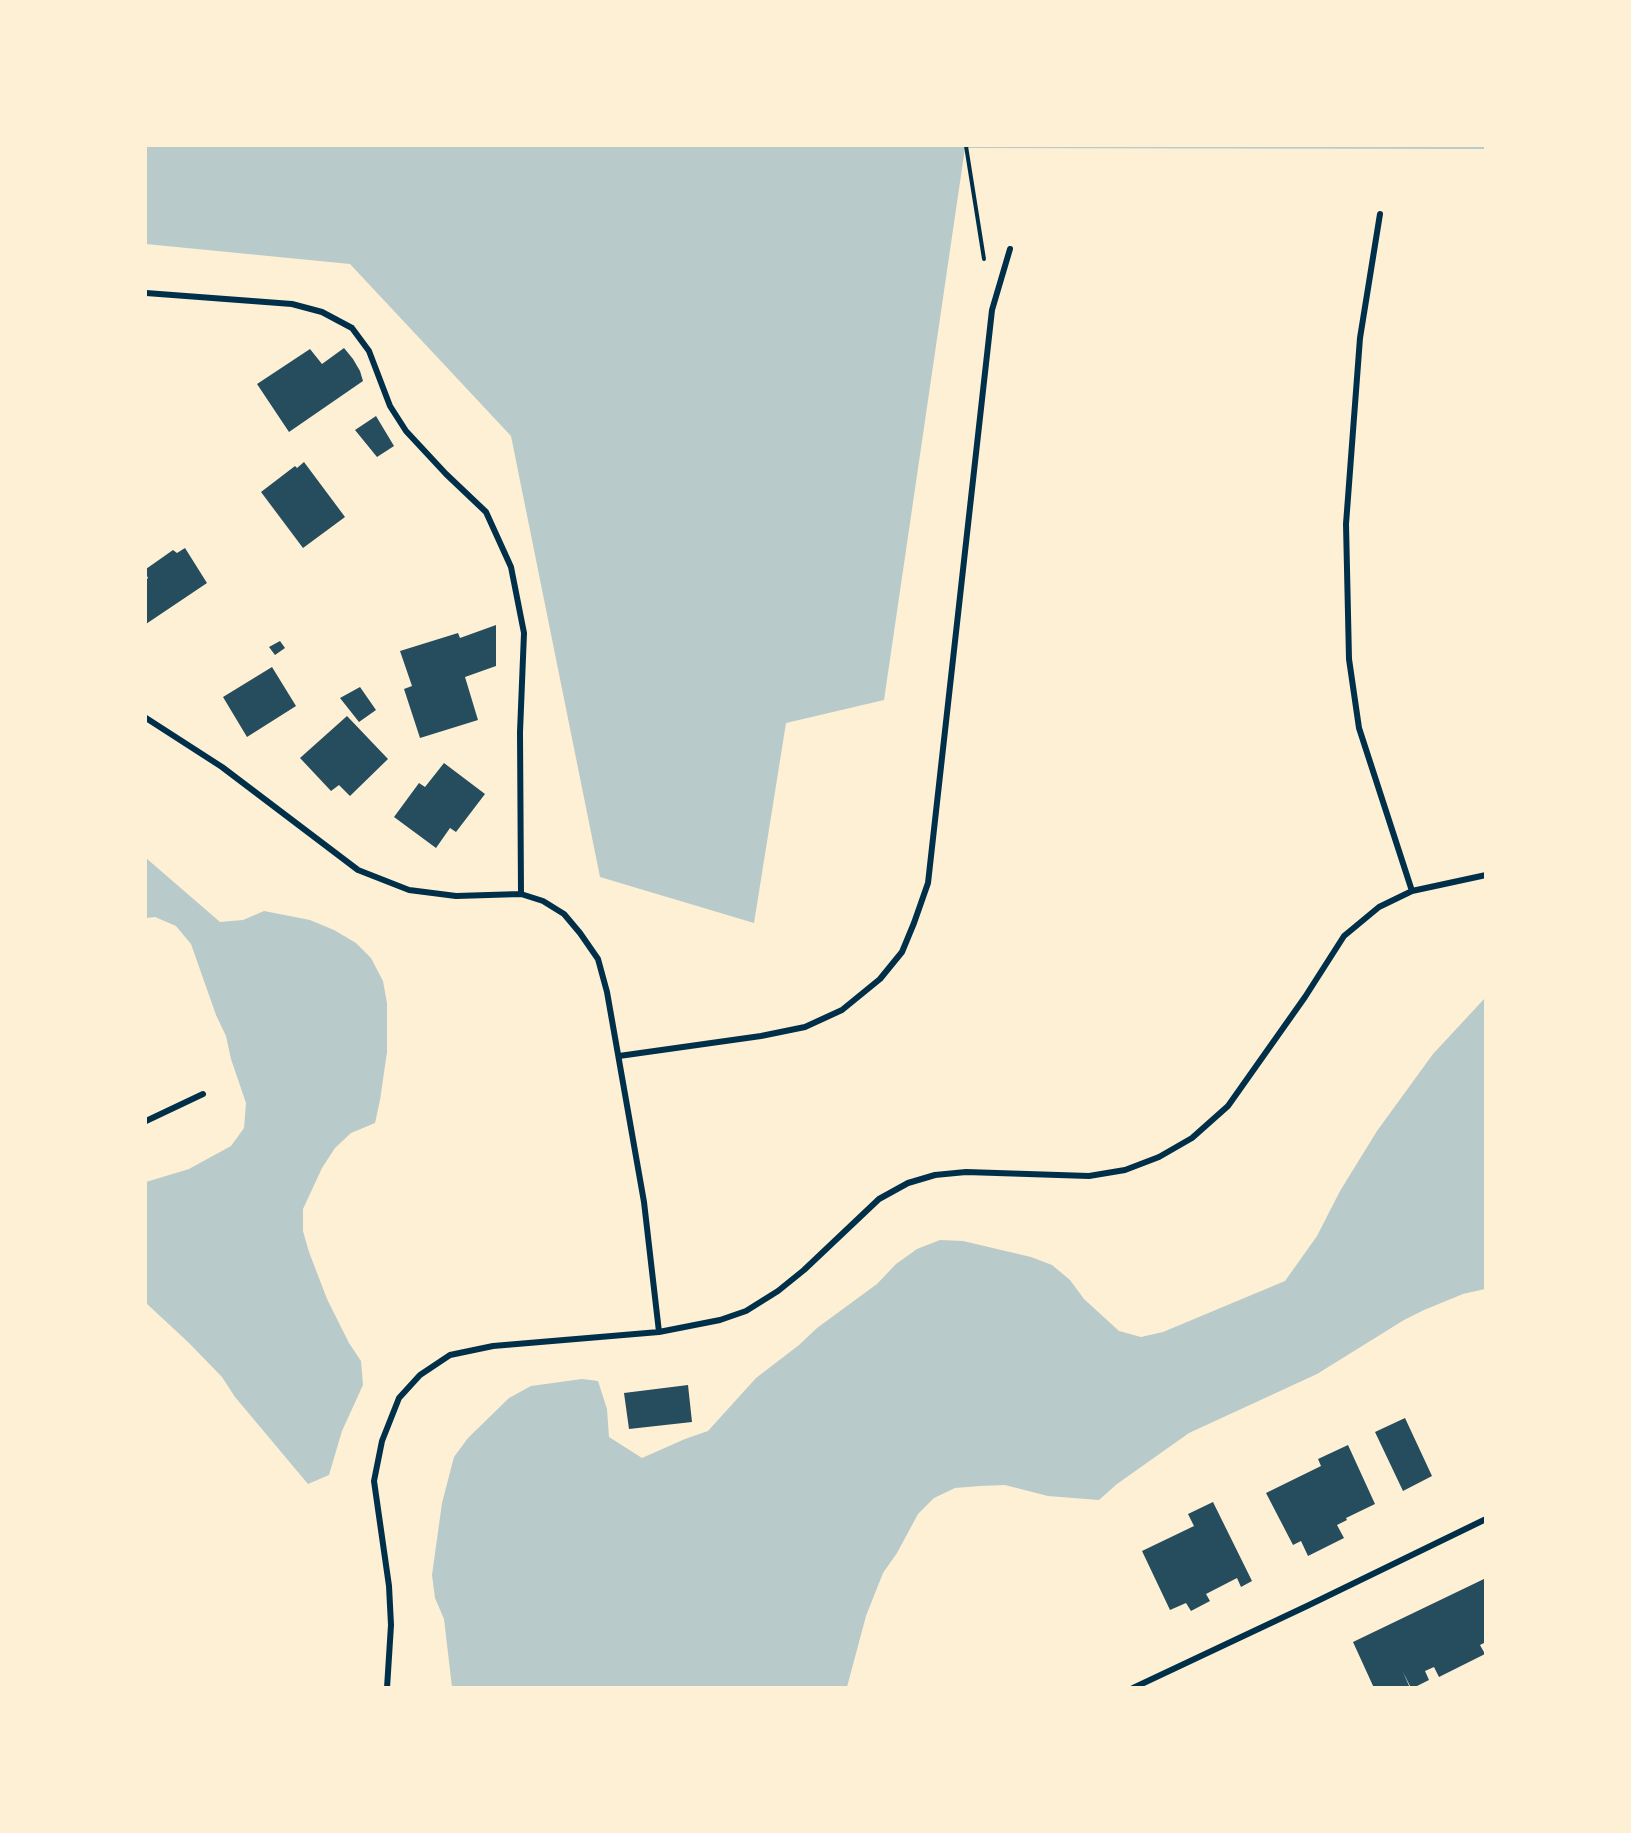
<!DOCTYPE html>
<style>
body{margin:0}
#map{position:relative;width:1631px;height:1833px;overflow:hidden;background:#fdf0d5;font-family:"IBM Plex Sans",sans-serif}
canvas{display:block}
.frame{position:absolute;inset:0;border:147px solid #fdf0d5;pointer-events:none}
</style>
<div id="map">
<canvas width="1631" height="1833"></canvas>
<div class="frame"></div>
</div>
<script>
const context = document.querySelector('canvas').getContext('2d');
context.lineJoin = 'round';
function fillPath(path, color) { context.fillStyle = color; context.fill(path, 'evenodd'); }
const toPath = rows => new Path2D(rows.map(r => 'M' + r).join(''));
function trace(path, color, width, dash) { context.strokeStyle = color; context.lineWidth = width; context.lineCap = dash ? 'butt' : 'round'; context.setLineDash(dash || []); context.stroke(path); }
fillPath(toPath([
 [146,146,1485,146,1486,149,965,148,884,700,786,723,754,923,600,877,511,436,350,264,146,244],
 [146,858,220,922,243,920,264,911,310,920,334,930,356,943,371,958,383,981,387,1003,387,1052,380,1100,375,1123,351,1133,335,1148,322,1168,303,1209,303,1231,309,1252,327,1299,349,1343,361,1361,363,1385,342,1431,329,1475,308,1484,235,1397,222,1377,188,1342,146,1303,146,1182,189,1169,231,1146,244,1128,246,1103,231,1059,226,1036,216,1015,191,944,176,926,155,917,146,918],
 [1485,998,1485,1289,1463,1294,1424,1310,1404,1320,1317,1374,1189,1433,1117,1484,1099,1500,1048,1496,1005,1485,980,1486,955,1488,934,1498,918,1514,897,1553,883,1573,866,1616,847,1687,452,1687,444,1619,435,1598,432,1575,442,1503,454,1457,468,1438,509,1398,531,1386,582,1379,598,1381,607,1409,609,1437,642,1458,685,1439,708,1431,756,1378,799,1345,817,1328,877,1284,896,1264,917,1249,940,1240,963,1241,1031,1257,1052,1265,1070,1280,1084,1299,1119,1331,1141,1337,1163,1332,1285,1281,1317,1236,1340,1191,1377,1131,1433,1054]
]), '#b9caca');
fillPath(toPath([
 [344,348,353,359,360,371,363,381,289,432,257,384,310,349,322,364],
 [376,416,394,446,377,457,355,430],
 [304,462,345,517,303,548,261,492,295,466,297,468],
 [185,548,207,583,146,624,146,580,148,578,146,574,146,569,173,550,177,553],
 [496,625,496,666,465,677,478,720,420,738,404,689,412,686,400,651,458,633,460,638],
 [280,641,285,648,275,655,269,647],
 [272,667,296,706,247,737,223,697],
 [360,687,376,710,359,722,340,698],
 [347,716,388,759,350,796,339,785,331,791,300,758],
 [444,763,485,794,456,832,450,828,436,848,394,817,419,783,425,787],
 [688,1385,692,1422,629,1429,624,1393],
 [1405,1418,1432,1476,1403,1491,1375,1432],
 [1348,1445,1375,1504,1346,1518,1347,1520,1337,1525,1344,1538,1308,1556,1301,1541,1293,1545,1266,1493,1321,1466,1318,1459],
 [1213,1502,1252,1581,1241,1587,1237,1578,1206,1594,1210,1601,1191,1611,1186,1603,1170,1610,1142,1551,1194,1526,1188,1514],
 [1486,1578,1486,1642,1480,1645,1485,1654,1439,1677,1434,1667,1425,1671,1429,1680,1413,1688,1411,1688,1403,1672,1410,1688,1374,1688,1353,1642]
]), '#264d5e');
trace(toPath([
 [966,146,984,259]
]), '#003049', 4);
trace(toPath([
 [1380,214,1360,338,1346,524,1349,659,1359,728,1412,891],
 [146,293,292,304,322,312,352,328,369,351,390,406,406,431,446,474,486,512,511,567,524,633,520,732,521,894],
 [146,718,222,767,358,870,409,890,456,896,521,894,543,901,564,914,580,933,598,959,607,992,644,1202,659,1332],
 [619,1056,761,1036,805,1027,842,1010,880,979,902,952,914,923,928,883,992,310,1010,249],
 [146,1121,203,1094],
 [387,1688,391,1625,389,1586,374,1481,382,1441,399,1398,420,1375,450,1355,493,1346,659,1332,720,1320,746,1311,778,1291,804,1270,879,1199,908,1183,935,1175,966,1172,1089,1176,1125,1170,1159,1157,1192,1138,1228,1106,1305,997,1344,936,1379,907,1412,891,1486,875],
 [1133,1688,1307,1606,1486,1519]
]), '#003049', 6);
</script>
